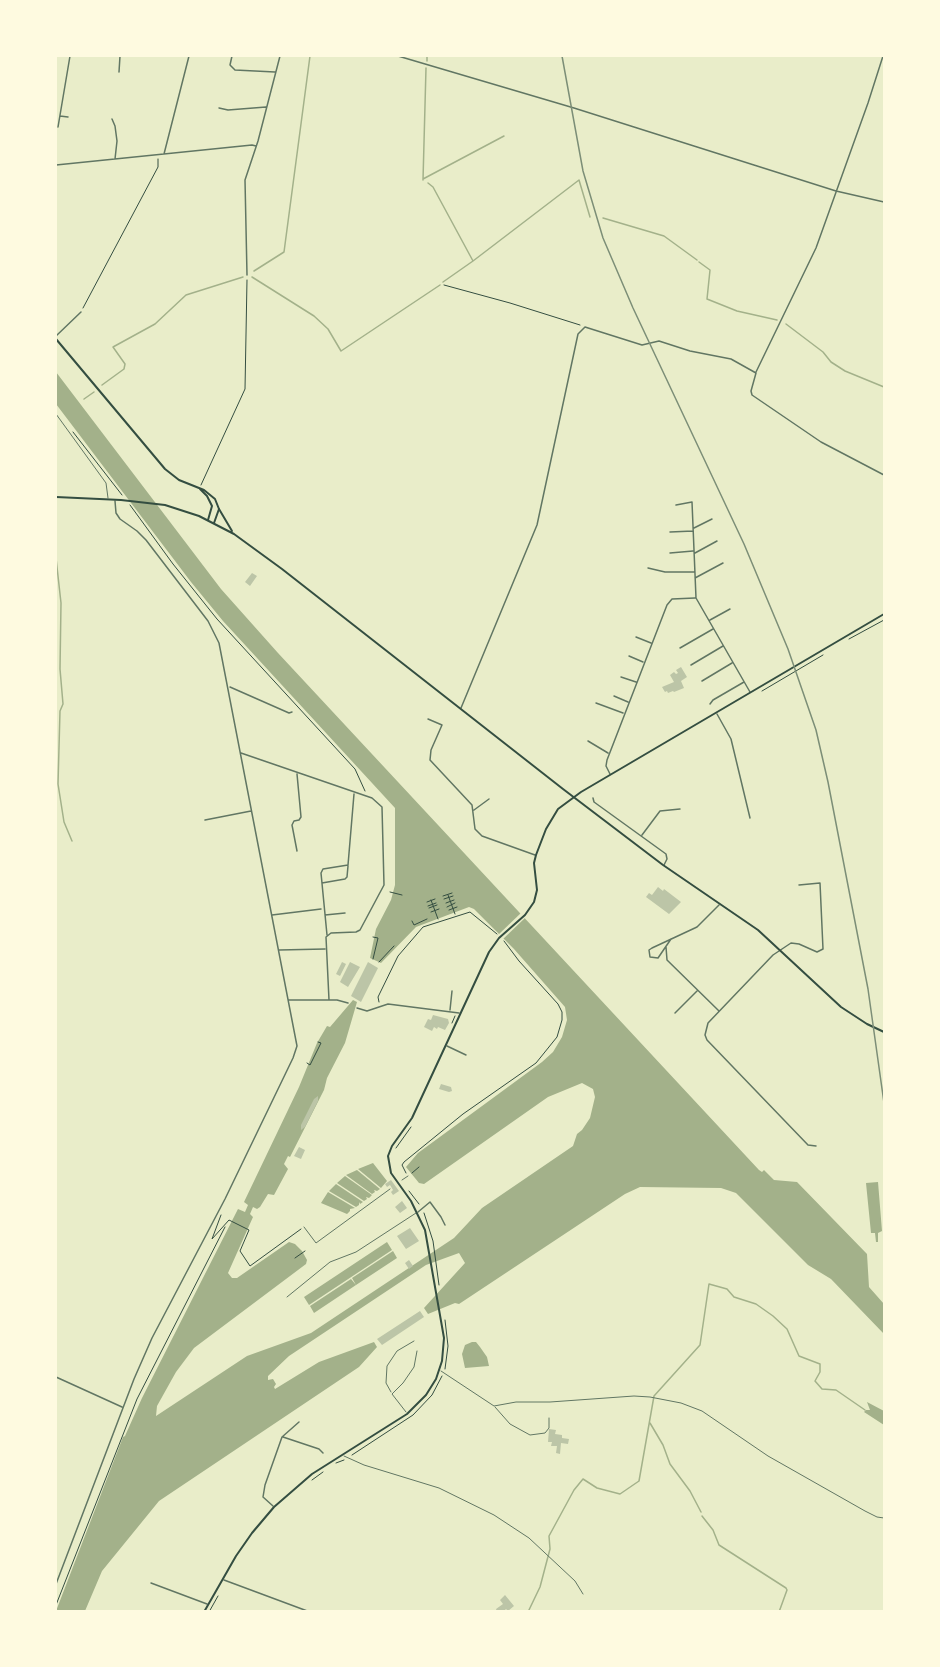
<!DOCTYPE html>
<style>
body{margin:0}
#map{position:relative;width:940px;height:1667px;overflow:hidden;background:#e9edc9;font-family:Lato,sans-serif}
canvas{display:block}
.frame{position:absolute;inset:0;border:57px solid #fefae0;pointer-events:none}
</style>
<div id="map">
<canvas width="940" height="1667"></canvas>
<div class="frame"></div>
</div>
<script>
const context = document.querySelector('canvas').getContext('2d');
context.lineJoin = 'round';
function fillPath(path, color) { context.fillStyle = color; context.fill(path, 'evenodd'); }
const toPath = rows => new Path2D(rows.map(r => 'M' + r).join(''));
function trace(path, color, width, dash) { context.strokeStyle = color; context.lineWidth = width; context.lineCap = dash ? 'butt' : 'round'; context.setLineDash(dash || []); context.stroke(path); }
fillPath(toPath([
 [56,372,221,589,278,653,759,1170,762,1172,764,1170,774,1180,797,1182,867,1254,869,1287,884,1304,884,1334,831,1279,808,1265,736,1193,721,1188,640,1187,625,1194,459,1304,455,1303,428,1314,424,1308,465,1263,459,1253,426,1265,289,1356,268,1376,268,1380,273,1379,276,1384,274,1387,275,1389,319,1362,374,1342,377,1347,359,1367,159,1501,102,1571,85,1611,56,1611,123,1437,125,1436,142,1398,238,1209,245,1212,248,1205,244,1202,299,1087,317,1043,327,1026,330,1027,353,1000,357,1002,345,1043,327,1078,324,1090,290,1157,288,1156,284,1164,288,1169,274,1195,268,1194,260,1207,257,1209,253,1207,250,1214,253,1217,228,1273,232,1278,237,1278,289,1242,295,1244,302,1251,307,1260,306,1264,194,1348,176,1372,157,1406,156,1416,247,1356,311,1333,454,1238,482,1208,573,1146,577,1134,582,1130,590,1118,595,1097,593,1089,582,1083,548,1097,424,1184,419,1183,406,1167,418,1153,542,1062,553,1052,562,1037,567,1020,565,1007,514,949,474,909,469,907,416,927,381,963,370,958,376,929,391,900,395,885,395,808,223,621,191,582,56,404],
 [373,1163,387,1181,381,1188,358,1169],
 [357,1170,380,1189,377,1191,374,1190,375,1192,372,1194,346,1175],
 [345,1176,372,1195,369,1198,366,1197,367,1199,364,1201,337,1183],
 [878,1182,882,1231,878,1233,878,1242,876,1242,875,1233,871,1233,866,1183],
 [336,1184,363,1202,360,1204,359,1202,359,1205,356,1207,329,1191],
 [328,1192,355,1208,350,1209,350,1211,347,1214,321,1203],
 [387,1242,392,1250,309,1305,304,1297],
 [393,1251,397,1258,356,1285,352,1278],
 [351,1279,356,1285,314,1313,310,1306],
 [472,1342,476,1342,480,1347,487,1357,489,1366,465,1368,462,1354,465,1345],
 [867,1402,884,1411,884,1425,864,1412,866,1410,870,1410]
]), '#a3b18a');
fillPath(toPath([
 [522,912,526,917,501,941,497,936]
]), '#e9edc9');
trace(toPath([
 [427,61,427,56],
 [423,179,504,136],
 [423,180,426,68],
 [428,183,433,187,473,261,443,282],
 [603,218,664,236,697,260],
 [473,261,579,180,590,217],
 [699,262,710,270,707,299,737,311,777,320],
 [254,271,284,252,310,56],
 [252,277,314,316,328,329,341,351,440,285],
 [786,324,823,352,831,362,845,371,884,387],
 [102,385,124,369,125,364,113,347,155,324,186,295,243,277],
 [84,399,94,392],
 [56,558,61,603,60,669,63,704,60,711,58,784,64,822,72,841],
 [650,1423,663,1445,670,1464,690,1491,701,1512],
 [702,1516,713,1530,719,1545,786,1588,787,1590,779,1612],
 [528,1612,540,1587,550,1549,549,1536,574,1490,583,1479,597,1488,620,1494,639,1481,654,1396,700,1345,709,1284,727,1289,734,1297,756,1304,773,1316,787,1329,799,1356,820,1364,820,1372,815,1381,822,1389,836,1390,865,1410]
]), '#a3b18a', 1.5);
fillPath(toPath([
 [252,573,257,576,250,586,245,582],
 [681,667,687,677,681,681,684,688,674,692,673,691,668,693,667,691,665,692,662,687,674,682,670,675,674,672,676,674,678,673,676,670],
 [658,887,663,891,664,889,681,902,669,914,646,897,649,893,652,895],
 [342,962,346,964,340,976,336,974],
 [350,962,360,967,348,987,340,982],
 [368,962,378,968,361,1002,351,996],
 [433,1015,448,1019,449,1023,445,1030,438,1027,437,1029,434,1027,432,1031,424,1027,428,1019,431,1020],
 [441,1084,451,1087,452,1091,449,1092,439,1089],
 [318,1096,318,1101,305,1127,301,1130,301,1125,314,1099],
 [299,1147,305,1150,301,1159,294,1156],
 [391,1180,399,1191,393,1195,391,1192,393,1190,390,1185,387,1187,385,1184],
 [402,1201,407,1208,400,1213,395,1207],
 [410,1228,419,1241,406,1249,397,1236],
 [409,1260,413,1266,409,1269,405,1263],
 [420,1311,424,1317,382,1345,377,1339],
 [549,1429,556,1430,555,1434,562,1435,562,1438,569,1439,568,1444,561,1443,560,1454,556,1453,557,1446,551,1446,552,1442,548,1442],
 [505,1595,514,1606,508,1611,506,1609,503,1612,497,1612,496,1609,503,1604,500,1600]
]), '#bcc5a7');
trace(toPath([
 [444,285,510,303,580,325],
 [83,308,158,167,158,159],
 [73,432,122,495],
 [201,485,245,389,247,280],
 [130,505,173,564,217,619,355,769,365,791],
 [849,639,884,620],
 [762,691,823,655],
 [390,892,402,895],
 [448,895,455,914],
 [443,896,452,893],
 [444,899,453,896],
 [431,900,438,919],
 [427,902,435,899],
 [446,903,454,900],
 [428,906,436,903],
 [447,907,455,903],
 [429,908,437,905],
 [449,910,457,907],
 [431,912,439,909],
 [412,921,414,925,427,919],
 [373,937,378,938,373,959],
 [379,962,394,946],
 [379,1002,378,997,398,956,423,927,470,912,497,934],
 [452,1023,455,1016],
 [307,1063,310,1065,321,1043,318,1042],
 [396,1148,411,1127],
 [406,1173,402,1165,404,1162,463,1114,536,1063,557,1037,562,1020,562,1012,558,1004,519,961,504,941],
 [412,1173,419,1167],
 [409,1191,419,1204],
 [424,1213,433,1241,439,1285],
 [221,1215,212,1239,229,1220,249,1230,240,1251,250,1266,301,1229],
 [295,1258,305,1251],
 [445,1369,448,1346,445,1320],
 [352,1455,413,1415,432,1395,442,1376],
 [336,1463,344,1460],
 [312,1480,323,1472],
 [56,1605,137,1399,225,1227],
 [209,1612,218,1596]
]), '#344e41', 1);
trace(toPath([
 [56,414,106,483,108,498],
 [402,1180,408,1176],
 [304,1227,316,1243,390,1189],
 [287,1297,330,1262,356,1252,416,1213],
 [441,1371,494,1406,516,1402,550,1402,634,1396,650,1397,681,1403,702,1411,768,1456,865,1511,877,1517,884,1518],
 [391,1392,386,1383,387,1366,397,1351,414,1341],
 [495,1407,510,1424,530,1435,545,1433,549,1428,549,1418],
 [406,1412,392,1394,403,1383,414,1367,417,1351],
 [344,1456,364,1465,439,1488,494,1515,529,1538,575,1581,583,1594]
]), '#617663', 1);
trace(toPath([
 [232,56,230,65,235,70,275,72],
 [398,56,574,108,836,191,884,202],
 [119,72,120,56],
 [219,108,228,110,266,107],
 [60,116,68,117],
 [112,119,115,126,117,141,115,159],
 [58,127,70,56],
 [164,154,189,56],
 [56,165,252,145,256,146],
 [247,275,245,180,258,141,280,56],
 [56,336,81,312],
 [756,372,816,248,868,103,883,56],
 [676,505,692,502,696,598,750,692],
 [694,528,712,519],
 [670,532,693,531],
 [670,553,693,551],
 [695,553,717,541],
 [648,568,665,572,694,572],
 [695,578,723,563],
 [710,620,730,609],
 [636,637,651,643],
 [680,648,713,629],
 [629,656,643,662],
 [691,665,723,646],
 [621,677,636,682],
 [702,681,732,663],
 [230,687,289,713,292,712],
 [614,696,628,702],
 [596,703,623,713],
 [710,704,713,700,744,682],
 [461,708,537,525,578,334,585,327,642,345,659,341,690,351,731,359,756,373,751,391,752,395,821,442,884,475],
 [717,714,731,739,750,818],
 [428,719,442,725,431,750,430,760,472,805,475,829,482,836,535,855],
 [588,741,608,753],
 [241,753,372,798,382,807,384,885,360,930,356,932,331,933,326,937,329,1000],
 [297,774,301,817,299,820,294,821,292,825,297,851],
 [610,774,606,766,607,760,667,605,672,599,695,598],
 [593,798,594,802,666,854,667,859,664,865],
 [474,810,489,799],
 [205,820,251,811],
 [642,835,660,811,680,809],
 [322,883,345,879,347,877,348,866],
 [799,885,820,883,823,949,817,952,799,944,791,943,773,955,708,1023,705,1035,707,1040,808,1145,816,1146],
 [272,915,321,909],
 [325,915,345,913],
 [327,935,321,873,323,869,348,865,354,794],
 [671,939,658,958,650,957,649,950,652,948,697,927,719,905],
 [666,947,667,960,719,1011],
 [279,950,325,949],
 [289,1000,337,1000,348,1003],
 [357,1008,367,1011,388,1004,459,1013],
 [450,1010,452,991],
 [675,1013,697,991],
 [447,1046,466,1055],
 [418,1212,430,1202,441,1217,445,1225],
 [56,1377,122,1407],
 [283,1437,319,1449,323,1453],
 [273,1506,263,1497,265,1485,282,1437,299,1422],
 [224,1580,310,1612],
 [151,1583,207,1604],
 [56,1584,134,1379,152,1338,225,1199,293,1058,297,1046,219,643,208,621,146,540,137,531,120,519,116,513,115,501]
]), '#617663', 1.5);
trace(toPath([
 [56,339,165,469,179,480,204,490,215,499,219,509,214,523],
 [200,489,207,496,212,506,208,520],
 [204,1612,236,1556,252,1533,274,1507,312,1474,407,1414,426,1395,436,1379,442,1361,444,1338,425,1230,411,1201,391,1173,388,1156,392,1146,412,1118,489,952,499,938,525,915,534,902,537,890,534,863,536,855,546,829,558,809,581,792,884,614]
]), '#344e41', 2);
trace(toPath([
 [56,497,121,500,165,505,199,516,234,534,282,569,563,789,663,865,758,930,841,1007,867,1024,884,1032],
 [219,509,232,531]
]), '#344e41', 2);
trace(toPath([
 [562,56,583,171,603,238,633,308,744,544,788,649,816,730,828,782,868,989,884,1103]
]), '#7c8e77', 1.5);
</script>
